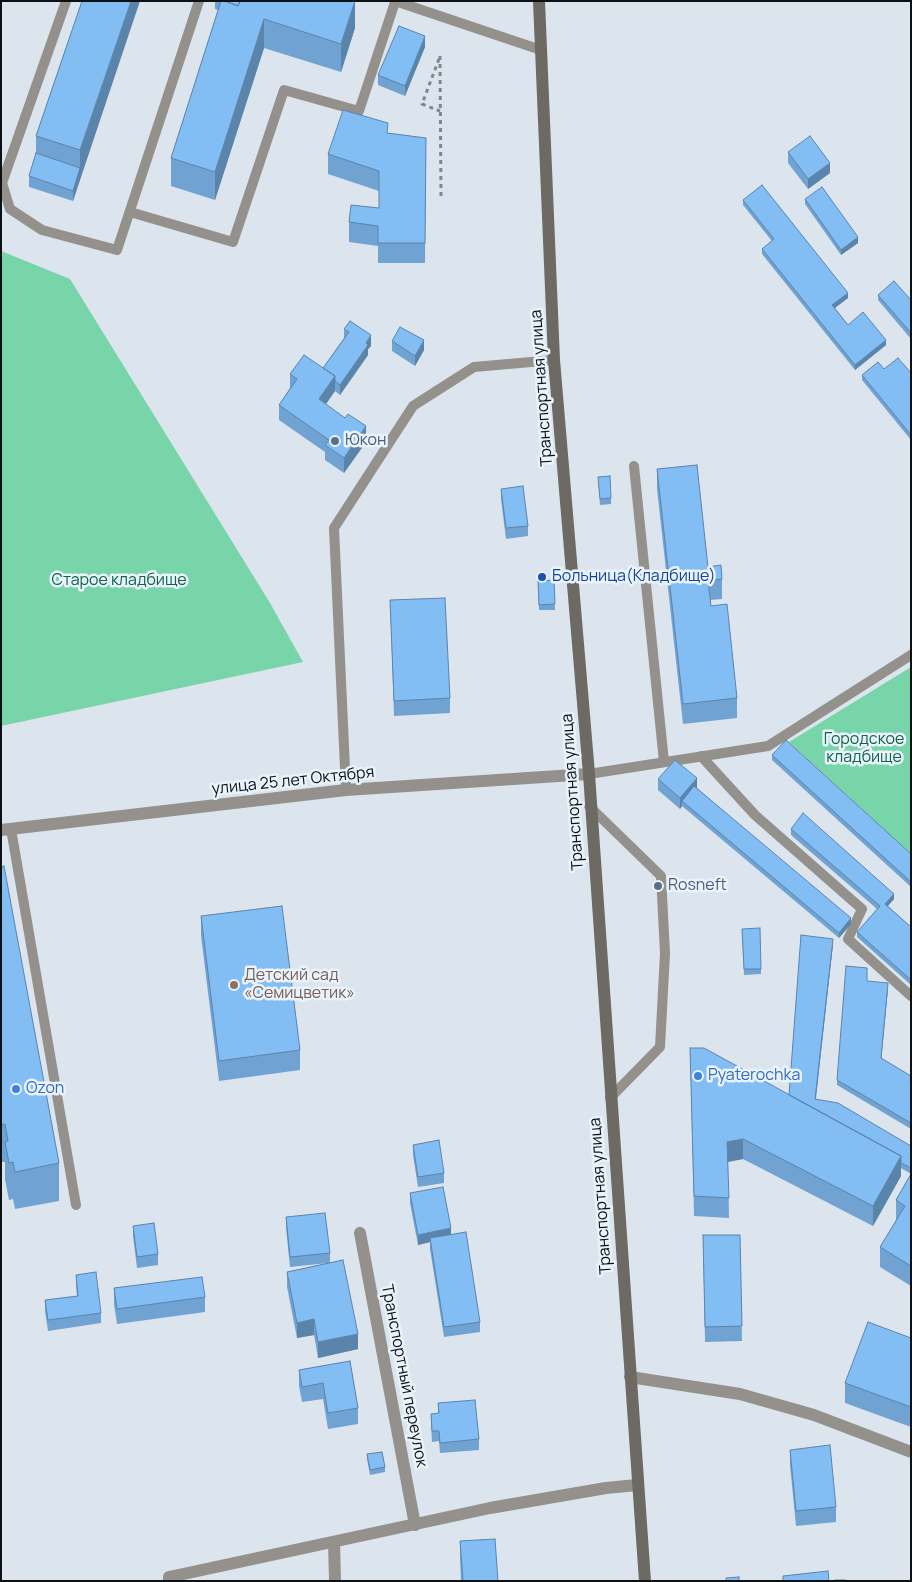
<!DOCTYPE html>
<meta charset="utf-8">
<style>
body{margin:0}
#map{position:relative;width:912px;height:1582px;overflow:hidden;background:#dce5ee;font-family:Manrope,sans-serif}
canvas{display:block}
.frame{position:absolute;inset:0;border:2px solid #0e1114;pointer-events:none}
</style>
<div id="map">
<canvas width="912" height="1582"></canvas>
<div class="frame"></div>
</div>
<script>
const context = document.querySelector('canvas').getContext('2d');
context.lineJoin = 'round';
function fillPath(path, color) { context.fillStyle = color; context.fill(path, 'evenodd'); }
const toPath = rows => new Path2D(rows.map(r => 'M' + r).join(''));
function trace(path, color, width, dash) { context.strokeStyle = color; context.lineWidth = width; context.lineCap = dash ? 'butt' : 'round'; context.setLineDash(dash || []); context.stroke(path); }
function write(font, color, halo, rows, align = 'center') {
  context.font = font + ' Manrope,sans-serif'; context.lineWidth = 5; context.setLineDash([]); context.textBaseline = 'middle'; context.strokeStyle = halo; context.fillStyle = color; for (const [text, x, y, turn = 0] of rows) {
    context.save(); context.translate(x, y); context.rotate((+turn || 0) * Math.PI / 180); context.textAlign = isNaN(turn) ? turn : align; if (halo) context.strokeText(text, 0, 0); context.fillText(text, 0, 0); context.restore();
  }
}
fillPath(toPath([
 [1,251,70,279,270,603,303,662,1,726],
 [911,667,911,854,789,742]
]), '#78d5a9');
trace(toPath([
 [440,56,441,196],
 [439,59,422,104,440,111]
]), '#80868c', 3, [4, 4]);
trace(toPath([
 [66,1,2,183,10,209,42,230,117,250,199,1],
 [395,1,541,50],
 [130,212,233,242,284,90,359,111,395,2],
 [634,466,664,762],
 [701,756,755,815,862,909,848,939,911,996],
 [589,774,768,746,911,655],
 [346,790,334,528,413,406,474,367,554,360],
 [589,806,661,876,665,953,660,1047,610,1098],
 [11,829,76,1205]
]), '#94908c', 10);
trace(toPath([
 [360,1233,415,1525],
 [630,1377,740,1394,814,1415,911,1452],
 [334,1542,335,1581],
 [169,1581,169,1577,490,1508,606,1488,637,1485]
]), '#94908c', 12);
trace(toPath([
 [1,830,346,790,589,774]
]), '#94908c', 12);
trace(toPath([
 [539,1,554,360,589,774,645,1581]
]), '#6d6963', 12);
fillPath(toPath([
 [82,1,80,179,73,201,29,187,29,176,36,153,36,136],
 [215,1,355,1,355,28,341,72,264,48,215,200,171,186,171,158,218,10,215,9],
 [425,47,405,96,378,85,378,75],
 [388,133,426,138,425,263,378,263,378,246,349,242,349,222,379,208,379,191,328,174,328,154],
 [788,152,830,173,808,189,788,163],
 [805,199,858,243,841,255,805,204],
 [743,200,848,298,835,308,848,325,886,345,855,370,762,254,762,249,772,241,743,205],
 [878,295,911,300,911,339,878,300],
 [344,329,371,346,368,349,368,355,340,395,335,391,326,404,366,442,344,473,325,460,325,452,279,420,279,405,290,388,290,374,323,368,344,338],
 [392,341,424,350,415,366,392,351],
 [884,369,911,373,911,440,862,380,862,375],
 [657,469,708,567,722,579,722,599,710,600,711,606,737,698,737,718,683,724,657,489],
 [598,477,611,498,611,504,600,505],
 [501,489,528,526,528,536,506,539,501,499],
 [554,580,555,610,539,610,538,581],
 [390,600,450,698,450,713,394,716],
 [772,755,911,854,911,887,772,760],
 [658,779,697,788,851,924,839,938,682,806,680,809,658,790],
 [791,829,894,899,888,906,911,927,911,985,857,937,857,932,877,909,791,835],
 [1,867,59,1163,59,1201,15,1209,13,1199,9,1200,5,1179,5,1162,2,1162,1,1157],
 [201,916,300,1050,300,1070,219,1081,201,936],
 [742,929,761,969,761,974,744,975],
 [833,944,816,1099,911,1146,911,1174,901,1168,901,1176,873,1226,743,1159,728,1162,729,1218,694,1216,690,1048,789,1095],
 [888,988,881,1058,911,1076,911,1129,837,1085,837,1080],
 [413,1145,444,1173,444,1183,418,1187,413,1155],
 [911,1174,911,1286,880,1267,880,1247,896,1220,896,1200],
 [410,1193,451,1235,480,1322,480,1332,444,1337,430,1249,430,1242,418,1245,410,1203],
 [286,1217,330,1253,330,1263,358,1349,318,1358,314,1335,297,1338,287,1287,287,1272,328,1263,290,1267,286,1228],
 [133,1226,158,1254,158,1265,137,1268,133,1236],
 [703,1235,740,1235,742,1341,705,1342],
 [76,1275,101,1313,101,1323,48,1331,45,1311,45,1300,77,1296,76,1286],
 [114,1288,205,1297,205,1312,117,1324,114,1304],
 [911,1338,911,1427,845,1403,845,1383],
 [350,1361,358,1408,358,1424,328,1429,323,1399,302,1402,299,1386,299,1370],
 [438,1403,479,1439,479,1450,440,1453,439,1441,432,1442,431,1424,431,1414,438,1413],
 [790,1450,836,1507,836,1522,796,1526,790,1465],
 [367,1454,385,1467,385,1472,370,1475,367,1459],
 [460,1541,498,1581,461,1581,460,1557]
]), '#70a3d2');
fillPath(toPath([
 [131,1,140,1,73,201,73,191,80,168,80,150],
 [355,1,355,28,341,72,341,44],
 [264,19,264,48,215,200,215,172],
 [425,36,425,47,405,96,405,86],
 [830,163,830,173,808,189,808,179],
 [858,237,858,243,841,255,841,250],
 [848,293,848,298,832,310,832,305],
 [371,335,371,346,368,349,368,355,340,395,340,385],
 [424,340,424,350,415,366,415,356],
 [886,340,886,345,855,370,855,365],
 [335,376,335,391,319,414,319,399],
 [366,426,366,442,344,473,344,458],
 [697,778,697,789,682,801,682,806,680,809,680,798],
 [894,894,894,899,885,909,885,904],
 [851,918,851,924,839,938,839,933],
 [833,939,833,944,815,1104,815,1099],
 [888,983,888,988,881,1063,881,1058],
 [743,1139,743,1159,727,1162,727,1142],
 [901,1156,901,1176,873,1226,873,1206],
 [451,1228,451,1238,430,1238,430,1242,418,1245,418,1235],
 [314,1319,314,1335,297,1338,297,1323],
 [358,1334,358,1349,318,1358,318,1342]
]), '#5b84ab');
const building = toPath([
 [82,1,131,1,80,150,36,136,82,1],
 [221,1,225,1,238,6,240,1,355,1,341,44,264,19,215,172,171,158,221,1],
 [225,1,240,1,238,6,225,1],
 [399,26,425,36,405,86,378,75,399,26],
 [343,110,388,123,387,133,426,138,425,243,378,243,378,226,349,222,351,205,379,208,379,171,328,154,343,110],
 [810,136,830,163,808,179,788,152,810,136],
 [36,153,80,168,73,191,29,176,36,153],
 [762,185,848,293,832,305,848,325,863,312,886,340,855,365,762,249,774,239,743,200,762,185],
 [822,187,858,237,841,250,805,199,822,187],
 [894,281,911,300,911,333,878,295,894,281],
 [350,321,371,335,366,343,368,345,340,385,335,381,335,376,323,368,349,332,344,329,350,321],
 [400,327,424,340,415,356,392,341,400,327],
 [304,355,335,376,319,399,345,418,348,414,366,426,344,458,325,445,329,440,279,405,297,379,290,374,304,355],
 [898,358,911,373,911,435,862,375,878,362,884,369,898,358],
 [697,465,708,567,721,565,722,579,708,581,711,606,727,604,737,698,683,704,657,469,697,465],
 [610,476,611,498,600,499,598,477,610,476],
 [523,486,528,526,506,528,501,489,523,486],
 [554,580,555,604,539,605,538,581,554,580],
 [445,598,450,698,394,701,390,600,445,598],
 [786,740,911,854,911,882,772,755,786,740],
 [675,760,697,778,680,798,658,779,675,760],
 [694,786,851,918,839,933,682,801,694,786],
 [803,813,894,894,885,904,911,927,911,980,857,932,880,906,791,829,803,813],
 [4,866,59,1163,15,1172,13,1162,9,1163,5,1142,8,1141,5,1124,2,1125,1,1120,1,867,4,866],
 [282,906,300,1050,219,1061,201,916,282,906],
 [760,928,761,969,744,969,742,929,760,928],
 [801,935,833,939,815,1099,838,1103,911,1146,911,1168,901,1163,901,1156,789,1095,801,935],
 [846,966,867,968,867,981,888,983,881,1058,911,1076,911,1123,837,1080,846,966],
 [690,1048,704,1048,901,1156,873,1206,743,1139,727,1142,729,1198,694,1196,690,1048],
 [439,1140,444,1173,418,1177,413,1145,439,1140],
 [911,1174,911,1266,880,1247,905,1206,896,1200,911,1174],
 [443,1187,451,1228,418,1235,410,1193,443,1187],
 [325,1213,330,1253,290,1257,286,1217,325,1213],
 [154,1223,158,1254,137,1257,133,1226,154,1223],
 [466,1232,480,1322,444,1327,430,1238,466,1232],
 [703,1235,740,1235,742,1326,705,1327,703,1235],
 [343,1260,358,1334,318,1342,314,1319,297,1323,287,1272,343,1260],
 [96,1272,101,1313,48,1320,45,1300,78,1296,76,1275,96,1272],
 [202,1277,205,1297,117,1309,114,1288,202,1277],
 [868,1322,911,1338,911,1407,845,1383,868,1322],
 [350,1361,358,1408,328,1413,323,1383,302,1387,299,1370,350,1361],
 [475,1400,479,1439,440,1443,439,1431,432,1431,431,1414,439,1413,438,1403,475,1400],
 [830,1445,836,1507,796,1511,790,1450,830,1445],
 [382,1452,385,1467,370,1470,367,1454,382,1452],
 [495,1539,498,1581,463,1581,460,1541,495,1539],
 [828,1571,829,1581,783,1581,783,1576,828,1571],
 [739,1577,739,1581,726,1581,726,1578,739,1577],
 [835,1580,846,1580,846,1581,834,1581,835,1580]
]);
fillPath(building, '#82bdf4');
trace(building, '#5b84ab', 1);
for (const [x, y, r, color] of [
 [335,441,5,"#5c6f8a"],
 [542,577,5,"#1a4fb4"],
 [658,886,5,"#5c6f8a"],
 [234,985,5,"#8d6e63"],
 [698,1076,5,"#3f7fe0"],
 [16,1089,5,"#3f7fe0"]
]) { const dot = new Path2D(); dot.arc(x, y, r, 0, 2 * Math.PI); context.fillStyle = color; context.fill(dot); trace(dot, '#e9f3fc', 2); }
write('16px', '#0e1114', '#e9f3fc', [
 ["Транспортная улица",542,388,-94],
 ["улица 25 лет Октября",293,781,-6],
 ["Транспортная улица",573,792,-94],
 ["Транспортная улица",601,1196,-94],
 ["Транспортный переулок",404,1376,79]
]);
write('16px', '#4e5e75', '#e9f3fc', [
 ["Юкон",345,441],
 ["Rosneft",668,886]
], 'left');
write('16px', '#164399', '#e9f3fc', [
 ["Больница(Кладбище)",552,577]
], 'left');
write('16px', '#116545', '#e9f3fc', [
 ["Старое кладбище",119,581],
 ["Городское",864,740],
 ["кладбище",864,758]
]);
write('16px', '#785e54', '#e9f3fc', [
 ["Детский сад",244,976],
 ["«Семицветик»",244,994]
], 'left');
write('16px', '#366cbe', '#e9f3fc', [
 ["Pyaterochka",708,1076],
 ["Ozon",26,1089]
], 'left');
</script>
